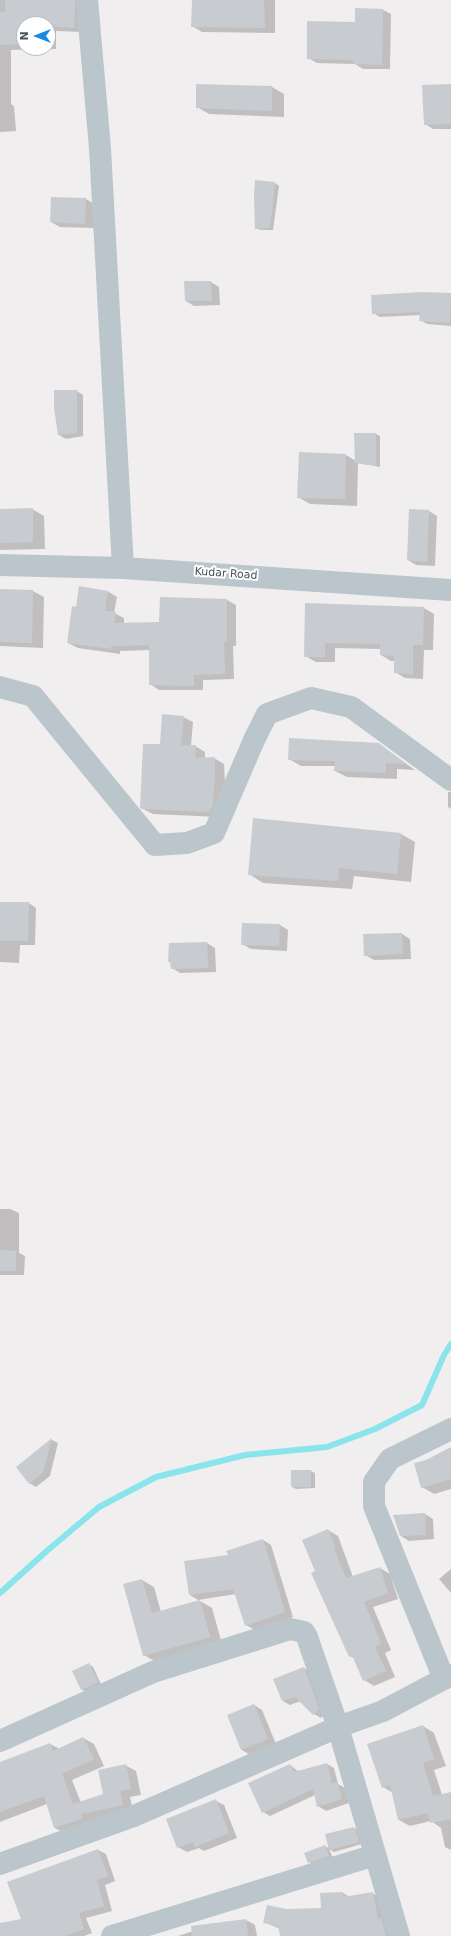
<!DOCTYPE html>
<style>
body{margin:0}
#map{position:relative;width:451px;height:1936px;overflow:hidden;background:#f1eeef;font-family:"DejaVu Sans",sans-serif}
canvas{display:block}
.north{position:absolute;left:16px;top:16px;width:40px;height:40px;box-sizing:border-box;background:#fff;border:1px solid #b5bbbe;border-radius:50%;rotate:270deg;font-size:11px;font-weight:700;line-height:16px;text-align:center;color:#46545c}
.north::after{content:'';display:block;margin:auto;width:14px;height:18px;background:#1889e1;clip-path:polygon(50% 0,100% 100%,50% 72%,0 100%)}
</style>
<div id="map">
<canvas width="451" height="1936"></canvas>
<div class="north">N</div>
</div>
<script>
const context = document.querySelector('canvas').getContext('2d');
context.lineJoin = 'round';
function fillPath(path, color) { context.fillStyle = color; context.fill(path, 'evenodd'); }
const toPath = rows => new Path2D(rows.map(r => 'M' + r).join(''));
function trace(path, color, width, dash) { context.strokeStyle = color; context.lineWidth = width; context.lineCap = dash ? 'butt' : 'round'; context.setLineDash(dash || []); context.stroke(path); }
function write(font, color, halo, rows, align = 'center') {
  context.font = font + ' "DejaVu Sans",sans-serif'; context.lineWidth = 4; context.setLineDash([]); context.textBaseline = 'middle'; context.strokeStyle = halo; context.fillStyle = color; for (const [text, x, y, turn = 0] of rows) {
    context.save(); context.translate(x, y); context.rotate((+turn || 0) * Math.PI / 180); context.textAlign = isNaN(turn) ? turn : align; if (halo) context.strokeText(text, 0, 0); context.fillText(text, 0, 0); context.restore();
  }
}
fillPath(toPath([
 [0,0,84,0,83,32,56,31,56,49,11,50,11,104,14,106,16,131,0,132],
 [24,24,48,24,48,48,24,48],
 [193,0,275,0,275,33,202,32,192,26],
 [356,9,383,10,391,14,390,69,363,69,355,64,317,63,308,58,356,23],
 [197,85,272,87,284,94,284,117,209,114,197,107],
 [451,85,451,129,433,129,425,124],
 [275,183,279,186,273,230,260,230,256,228],
 [52,198,86,199,94,204,94,228,60,227,51,222],
 [185,282,211,282,219,287,220,305,194,306,186,301],
 [451,294,451,326,427,324,420,320,420,315,380,317,373,313],
 [77,391,83,395,83,436,66,439,59,435],
 [376,434,380,436,380,467,358,463,357,506,310,504,298,497,300,453,346,455,356,461],
 [32,509,44,516,45,549,0,550,0,510],
 [429,511,437,516,435,566,416,565,408,560],
 [0,590,33,591,44,597,43,648,0,646],
 [107,591,117,597,114,613,124,618,124,624,160,623,161,598,227,600,236,605,236,646,233,646,234,679,203,680,203,690,159,690,150,684,150,650,120,651,120,654,78,648,68,643,77,608],
 [306,604,424,608,434,614,433,650,424,650,423,679,405,678,395,672,395,661,391,661,381,655,381,649,335,648,335,662,316,662,305,656],
 [183,717,193,722,191,746,195,746,205,752,205,758,214,758,224,764,225,782,219,817,153,814,143,809,161,745],
 [379,744,415,770,397,769,397,779,347,777,335,771,335,766,301,766,289,759],
 [448,792,451,792,451,809,448,807],
 [401,834,415,842,411,882,354,876,352,889,263,883,249,874],
 [0,903,29,903,36,908,35,945,20,945,19,963,0,962],
 [280,925,288,930,287,951,251,949,242,944],
 [402,934,410,939,411,959,374,960,365,955],
 [207,943,215,948,216,972,180,973,172,968,172,963,169,962],
 [0,1209,10,1209,19,1213,19,1253,25,1256,24,1275,0,1275],
 [52,1440,58,1443,50,1476,36,1487,29,1483,17,1467],
 [451,1448,451,1489,434,1494,422,1487,426,1461],
 [311,1471,315,1473,315,1488,296,1489,292,1487],
 [425,1514,433,1519,434,1539,409,1541,401,1536],
 [328,1530,338,1536,353,1577,380,1568,390,1574,398,1599,373,1607,391,1650,385,1653,395,1677,374,1686,364,1680,355,1659,350,1656,317,1572],
 [263,1540,271,1545,293,1617,255,1630,246,1625,236,1594,198,1600,190,1595,229,1556],
 [451,1569,451,1593,439,1579],
 [142,1580,154,1587,161,1612,200,1601,212,1608,222,1644,156,1662,144,1655],
 [89,1664,93,1667,101,1684,85,1691,81,1689],
 [304,1668,312,1673,326,1714,321,1718,314,1714,301,1701,290,1705,283,1701],
 [254,1705,262,1710,276,1744,250,1755,242,1750,228,1716],
 [423,1726,434,1733,446,1766,434,1770,442,1795,451,1793,451,1850,445,1847,441,1828,431,1821,410,1826,399,1820,393,1793,383,1787],
 [83,1738,94,1744,104,1766,72,1780,81,1803,104,1795,125,1765,136,1771,141,1795,130,1797,133,1811,66,1834,55,1828,47,1804,0,1822,0,1763,50,1744,60,1749],
 [327,1764,334,1768,338,1784,345,1788,349,1803,326,1811,318,1806,315,1795,270,1816,263,1812,290,1765,298,1771],
 [216,1801,224,1805,237,1838,204,1851,199,1848,187,1852,178,1847],
 [354,1828,358,1830,362,1844,334,1852,329,1849,333,1858,313,1864,309,1862,325,1846,330,1849],
 [98,1850,106,1854,115,1881,105,1885,112,1911,86,1918,92,1933,84,1936,0,1936,0,1924,22,1920],
 [343,1893,350,1897,372,1893,382,1898,394,1936,281,1936,280,1929,264,1922,286,1910,322,1909],
 [246,1920,255,1925,257,1936,178,1936,215,1924]
]), '#0003');
trace(toPath([
 [0,1593,49,1549,99,1507,156,1477,245,1455,327,1447,375,1429,422,1405,444,1355,451,1344]
]), '#89e4ec', 6);
fillPath(toPath([
 [5,0,75,0,74,28,48,26,48,24,24,24,24,44,0,45,0,12,5,12],
 [192,0,264,0,265,28,191,27],
 [355,8,383,9,382,65,353,64,354,60,307,59,307,21,355,22],
 [196,84,272,86,272,111,196,108],
 [451,84,451,124,424,125,422,85],
 [255,180,275,182,270,228,255,229,254,196],
 [51,197,86,198,85,224,50,222],
 [184,281,211,281,212,301,185,301],
 [422,292,451,293,450,323,419,321,420,312,372,314,371,295],
 [54,390,77,390,77,433,58,435,54,408],
 [354,433,376,433,376,466,355,463],
 [299,452,346,454,345,499,297,498],
 [33,508,33,542,0,543,0,509],
 [409,509,429,510,427,562,407,560],
 [79,586,108,591,105,611,116,612,114,623,159,622,160,597,227,599,227,641,224,641,225,674,194,675,194,686,149,685,149,645,111,646,111,649,67,643,72,606,76,607],
 [0,589,33,590,32,643,0,642],
 [305,603,424,607,423,645,413,645,413,674,394,673,394,656,380,655,380,644,325,643,325,657,304,657],
 [162,714,184,716,181,745,196,745,195,758,215,757,215,776,213,804,209,812,142,809,140,808,143,744,160,744],
 [289,738,379,743,406,764,386,763,386,773,334,771,335,761,288,760],
 [253,818,401,833,397,874,339,868,338,881,248,875],
 [0,902,29,902,28,941,0,941],
 [242,923,280,924,279,946,241,945],
 [402,933,403,954,364,956,363,934],
 [207,942,208,968,171,969,170,962,168,962,169,943],
 [0,1250,16,1251,16,1271,0,1271],
 [52,1438,43,1472,29,1484,16,1467],
 [451,1447,451,1479,421,1488,414,1463,426,1460],
 [291,1470,311,1470,311,1487,291,1487],
 [425,1513,426,1535,400,1536,393,1515],
 [328,1529,336,1548,334,1549,346,1578,380,1567,388,1593,364,1602,381,1644,375,1647,386,1671,363,1681,352,1655,349,1657,311,1573,315,1571,302,1540],
 [263,1539,285,1612,245,1626,233,1589,189,1595,184,1561,228,1555,226,1551],
 [142,1579,152,1613,200,1600,210,1637,143,1656,123,1584],
 [89,1663,98,1682,81,1690,72,1671],
 [304,1667,319,1709,313,1715,295,1697,282,1701,273,1679],
 [254,1704,268,1739,241,1750,227,1715],
 [423,1725,434,1759,423,1763,433,1796,451,1792,451,1819,430,1823,428,1813,398,1820,390,1785,382,1788,367,1744],
 [83,1737,94,1759,62,1774,73,1804,103,1794,98,1770,126,1764,131,1789,120,1791,123,1805,81,1814,82,1819,54,1828,44,1796,0,1812,0,1762,50,1743,53,1751],
 [327,1763,332,1784,337,1782,342,1799,317,1807,313,1789,262,1813,248,1783,290,1764,294,1772],
 [216,1799,229,1833,195,1847,193,1842,177,1848,166,1819],
 [354,1827,359,1842,329,1850,325,1834],
 [325,1845,329,1856,308,1863,304,1853],
 [98,1849,108,1876,97,1880,104,1906,79,1913,84,1929,65,1936,0,1936,0,1923,21,1919,7,1882],
 [343,1892,343,1897,373,1892,378,1919,381,1918,386,1936,280,1936,278,1926,263,1923,267,1905,286,1909,321,1908,320,1893],
 [246,1919,248,1936,192,1936,191,1926]
]), '#c8ccd1');
trace(toPath([
 [87,0,100,148,123,568],
 [0,687,33,696,155,845,187,843,214,833,254,740,267,714,311,698,351,707,451,780],
 [444,1679,374,1506,374,1482,390,1459,451,1429],
 [0,1741,153,1672,290,1629,304,1632,307,1637,338,1727,399,1936],
 [0,1864,134,1816,338,1727,383,1711,451,1675],
 [112,1936,375,1855]
]), '#bac5cc', 22);
trace(toPath([
 [0,565,123,568,451,590]
]), '#bac5cc', 22);
write('11px', '#46545c', '#fff', [
 ["Kudar Road",226,574,4]
]);
</script>
